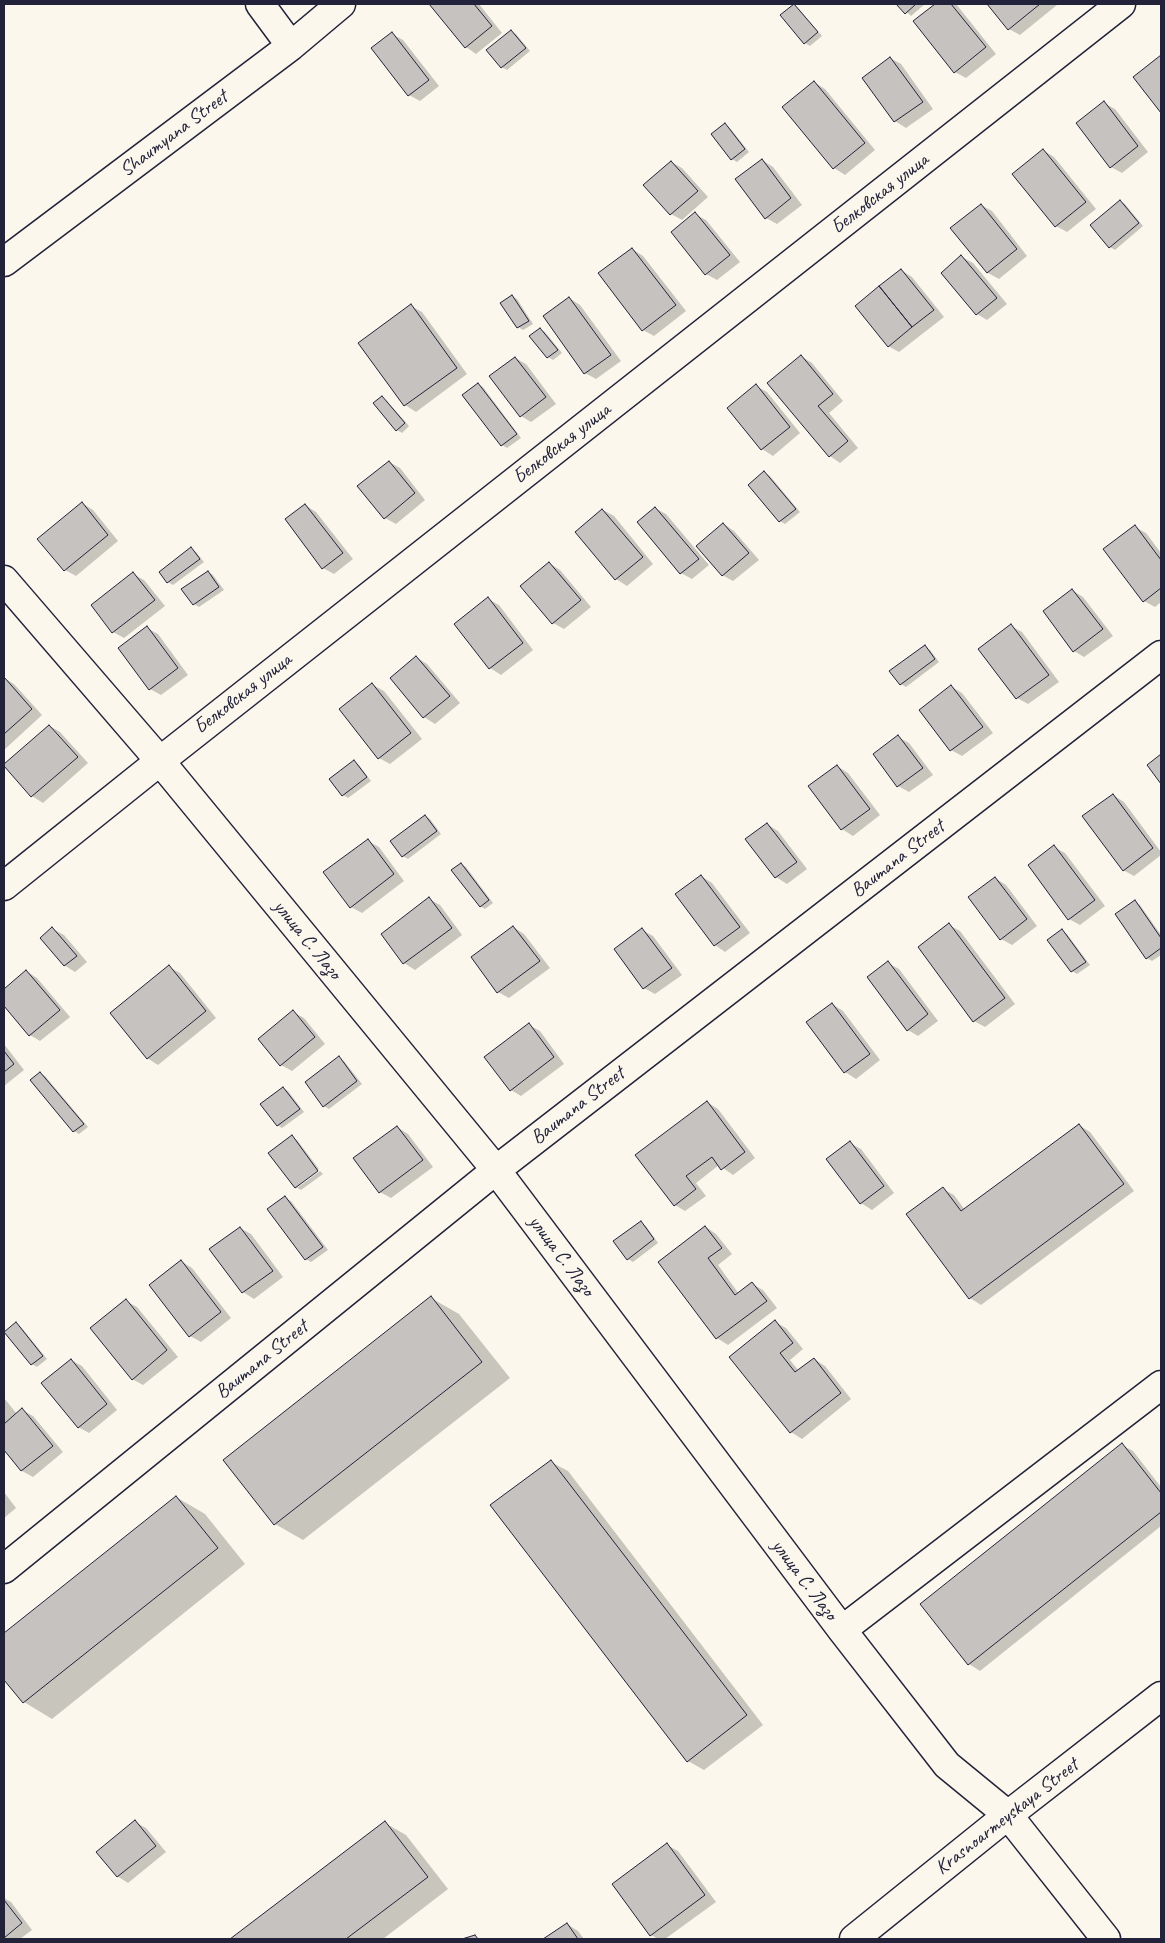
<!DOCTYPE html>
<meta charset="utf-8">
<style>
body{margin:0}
#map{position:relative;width:1165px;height:1943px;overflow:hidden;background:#fbf7ec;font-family:Caveat,sans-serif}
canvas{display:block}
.frame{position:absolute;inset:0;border:5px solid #22223b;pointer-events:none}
</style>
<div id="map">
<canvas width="1165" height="1943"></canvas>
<div class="frame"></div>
</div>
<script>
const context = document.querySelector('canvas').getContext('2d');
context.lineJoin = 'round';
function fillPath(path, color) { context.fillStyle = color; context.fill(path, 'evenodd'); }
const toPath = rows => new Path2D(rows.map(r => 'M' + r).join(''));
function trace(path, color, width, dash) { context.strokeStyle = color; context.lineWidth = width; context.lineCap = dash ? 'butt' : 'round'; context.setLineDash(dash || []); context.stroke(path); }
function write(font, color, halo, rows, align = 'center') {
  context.font = font + ' Caveat,sans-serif'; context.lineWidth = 5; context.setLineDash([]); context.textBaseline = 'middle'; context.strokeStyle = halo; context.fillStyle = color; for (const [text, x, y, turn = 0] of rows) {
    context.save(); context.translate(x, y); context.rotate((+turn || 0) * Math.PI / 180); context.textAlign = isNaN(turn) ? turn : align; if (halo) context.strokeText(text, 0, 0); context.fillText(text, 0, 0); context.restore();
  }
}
fillPath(toPath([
 [430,4,479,4,502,33,476,54,466,47],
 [898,4,925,4,911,16],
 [937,4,956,4,996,54,966,78,955,72,915,21],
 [988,4,1056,4,1057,5,1020,35,1009,29],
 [794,6,799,9,822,36,810,46,805,43],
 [511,31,516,34,530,51,507,70,502,67],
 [392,34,403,40,439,86,420,101,409,95],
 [1161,56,1161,111,1134,77],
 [890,58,901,64,933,109,906,128,895,121],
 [814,82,825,89,875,150,845,175,834,168,784,107],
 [1104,103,1115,109,1148,152,1122,173,1111,167],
 [725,125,730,128,749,152,737,162,732,159],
 [1043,150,1054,157,1096,209,1067,232,1056,226],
 [762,160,773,167,802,205,777,224,766,218],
 [671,162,682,168,708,197,682,220,671,214],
 [1120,201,1125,204,1143,226,1115,250,1110,247],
 [981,205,992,211,1027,256,999,279,988,273,952,228],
 [695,214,706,220,740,262,717,280,706,274,672,232],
 [632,249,643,256,686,311,654,336,643,330],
 [962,257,973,263,1007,304,987,320,977,314],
 [901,270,912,277,944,317,899,352,888,346],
 [512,296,517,299,533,324,523,330,518,327,502,303],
 [569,298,580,305,621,361,596,379,585,373],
 [411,306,422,312,467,374,416,412,405,405],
 [540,329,545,332,562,353,553,360,548,357],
 [801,356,812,363,843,401,829,413,858,448,840,463,830,456],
 [515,358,526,364,556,404,531,422,521,416],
 [478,384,483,387,521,438,507,448,502,445,464,395],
 [756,386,767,392,800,433,773,456,762,449,729,408],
 [382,398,387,401,409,426,402,433,397,430],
 [389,462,400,468,425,500,396,524,385,518],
 [765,473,770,476,800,512,785,524,780,521,750,485],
 [82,503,93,510,118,541,76,576,65,570],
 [305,505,316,512,353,559,334,574,323,568],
 [655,508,666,514,709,565,692,579,681,573],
 [603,510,614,516,653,564,627,586,616,579,577,532],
 [724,524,734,531,759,560,733,581,722,575],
 [1135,527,1146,533,1161,553,1161,602,1155,607,1144,601],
 [191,549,196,552,204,562,173,585,168,582],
 [549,563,560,570,591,607,564,629,553,623],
 [208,572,213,575,224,590,199,607,194,604],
 [133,574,144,580,165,606,124,638,113,632],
 [1072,590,1083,597,1113,636,1084,657,1074,651],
 [488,599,499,605,533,650,501,675,490,668],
 [1011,626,1022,632,1059,682,1028,704,1017,698],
 [147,628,158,634,188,675,161,695,150,689],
 [925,647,930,650,939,662,906,687,901,684],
 [416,657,427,664,460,703,435,724,424,717,391,678],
 [4,678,14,684,42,715,4,750],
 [373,685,384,691,422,739,390,764,379,758],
 [952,687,962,693,993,733,962,756,951,750],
 [50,726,60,732,88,763,43,803,32,796,4,765],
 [898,737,909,743,933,775,909,792,898,786],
 [354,762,359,765,371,781,348,798,343,795],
 [837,766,848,773,880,815,853,836,842,829],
 [1113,795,1124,802,1161,852,1161,855,1134,876,1123,870],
 [425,816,430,819,441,834,408,859,403,856],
 [767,824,778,831,807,869,787,884,776,877],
 [368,841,379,847,404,881,362,913,351,907],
 [1054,847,1065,853,1105,906,1080,925,1069,919],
 [461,864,466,867,493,903,485,909,480,906],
 [701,876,712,883,750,933,725,952,715,945],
 [995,878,1006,885,1037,926,1012,945,1001,939],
 [429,899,440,905,462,935,415,970,404,963,383,934],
 [1135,902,1140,905,1161,935,1161,955,1152,961,1147,958],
 [949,925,960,931,1015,1004,985,1027,974,1021],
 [513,927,524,934,550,968,509,998,498,992],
 [53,929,64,935,87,962,75,972,64,965],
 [642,930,653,936,682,975,655,994,644,988],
 [1062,931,1067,934,1090,965,1077,974,1072,971,1049,940],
 [888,963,899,969,938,1021,918,1036,908,1030],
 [169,967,180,973,216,1018,158,1065,147,1058],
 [26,971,37,978,70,1017,40,1041,30,1035,4,1004,4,990],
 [832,1004,843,1011,880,1060,856,1079,845,1072],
 [293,1012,304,1018,325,1044,292,1071,281,1065,260,1039],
 [529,1025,540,1031,564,1064,521,1096,511,1090],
 [4,1044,24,1070,4,1086],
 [339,1058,344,1061,362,1084,329,1109,324,1106],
 [40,1073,45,1076,88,1127,79,1134,74,1131,32,1081],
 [283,1088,288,1091,304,1112,282,1128,277,1125],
 [707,1102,718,1109,755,1158,733,1175,719,1165,696,1183,706,1196,685,1211,675,1205],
 [1079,1125,1090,1132,1134,1191,981,1305,970,1298,943,1189,954,1195,965,1210],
 [397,1127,408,1134,433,1167,391,1198,380,1192],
 [292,1137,297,1140,319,1169,296,1188,270,1153],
 [850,1143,861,1149,894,1193,872,1210,861,1203,828,1159],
 [320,1171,323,1174,301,1190,297,1188],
 [285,1198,291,1201,328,1250,311,1262,306,1259,269,1210],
 [641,1223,646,1226,658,1243,633,1262,628,1259],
 [706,1227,716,1234,732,1254,718,1265,739,1294,752,1284,763,1290,777,1308,728,1345,717,1338,660,1262],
 [240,1228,251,1234,283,1277,254,1299,243,1292],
 [181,1261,192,1268,231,1318,201,1342,190,1336],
 [431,1298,459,1314,510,1378,303,1540,275,1524],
 [126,1301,137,1307,178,1357,143,1385,132,1379],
 [775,1322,786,1328,803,1349,790,1360,799,1371,814,1359,825,1366,851,1399,802,1439,791,1432,731,1357],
 [16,1324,21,1327,47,1359,37,1367,32,1364,6,1332],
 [71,1360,82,1366,117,1410,89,1433,78,1427],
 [4,1398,17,1414,22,1410,33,1416,63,1452,33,1477,22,1471,4,1448],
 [1122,1445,1133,1451,1161,1487,1161,1526,980,1671,969,1664],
 [551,1462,568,1471,763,1725,704,1770,688,1761],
 [4,1492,16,1508,4,1518],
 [176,1497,205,1514,245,1564,52,1719,24,1702,4,1678,4,1634],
 [135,1822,146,1828,166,1852,128,1883,117,1876],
 [385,1823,406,1835,448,1889,383,1939,232,1939],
 [667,1845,678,1851,716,1902,665,1939,658,1939,651,1935,613,1885],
 [4,1898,11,1902,32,1930,20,1939,4,1939],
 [567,1924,578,1931,584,1939,545,1939]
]), '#0003');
const building = toPath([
 [429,4,474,4,492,26,465,48,429,4],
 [794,4,818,32,804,44,780,15,794,4],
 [896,4,916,4,905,14,896,4],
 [935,4,951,4,986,47,954,73,913,21,935,4],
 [987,4,1040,4,1008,30,987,4],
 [511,30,526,48,501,68,486,50,511,30],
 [392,32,429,80,408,96,371,48,392,32],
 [1161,55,1161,113,1133,77,1161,55],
 [890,57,923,102,894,122,862,78,890,57],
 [814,81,865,143,833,169,782,107,814,81],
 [1104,101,1138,146,1110,168,1076,123,1104,101],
 [725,123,745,149,731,160,711,134,725,123],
 [1043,149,1086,202,1055,227,1012,174,1043,149],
 [762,159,791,198,765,219,735,179,762,159],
 [671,161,698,191,670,215,643,185,671,161],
 [1120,200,1139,223,1109,248,1090,225,1120,200],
 [981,204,1017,249,987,273,950,228,981,204],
 [695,212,730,255,705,275,671,232,695,212],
 [632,248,676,305,642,331,598,273,632,248],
 [961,255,997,298,976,315,941,273,961,255],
 [901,269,934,310,912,327,879,286,901,269],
 [879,286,912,327,888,347,855,306,879,286],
 [512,295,529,321,517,328,500,303,512,295],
 [569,297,611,355,584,374,543,316,569,297],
 [411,304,457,368,404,406,358,343,411,304],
 [540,328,558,350,547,358,529,336,540,328],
 [801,355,833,394,818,406,848,441,829,457,767,383,801,355],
 [515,357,546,397,520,417,489,376,515,357],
 [478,383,517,434,501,446,462,395,478,383],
 [756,384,790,427,761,450,727,408,756,384],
 [382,396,405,423,396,431,373,403,382,396],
 [389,461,415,493,384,519,357,486,389,461],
 [764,471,796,509,779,522,748,485,764,471],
 [82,502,108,535,64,571,37,539,82,502],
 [305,504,343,553,322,569,285,519,305,504],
 [655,507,699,559,680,574,637,522,655,507],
 [602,509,643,557,615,580,575,532,602,509],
 [723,523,749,553,722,576,696,546,723,523],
 [1135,525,1161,560,1161,588,1143,602,1103,549,1135,525],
 [191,547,200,559,167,583,159,572,191,547],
 [549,562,581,600,552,624,520,586,549,562],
 [208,571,219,587,193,605,181,589,208,571],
 [133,572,155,600,112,633,91,605,133,572],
 [1072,589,1103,629,1073,652,1043,611,1072,589],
 [488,597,523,643,489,669,454,624,488,597],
 [1011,624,1049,675,1016,699,978,649,1011,624],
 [147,626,178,668,149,690,118,648,147,626],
 [925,645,935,659,900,685,889,671,925,645],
 [416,656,450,696,423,718,390,678,416,656],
 [4,677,32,709,4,734,4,677],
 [372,683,411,733,378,759,339,709,372,683],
 [951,685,983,727,950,751,919,710,951,685],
 [49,725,78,757,31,797,4,766,4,764,49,725],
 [898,735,923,768,897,787,873,754,898,735],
 [1161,754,1161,784,1147,765,1161,754],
 [354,760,367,777,342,796,329,779,354,760],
 [837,765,870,809,841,830,808,786,837,765],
 [1113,794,1153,848,1123,871,1082,816,1113,794],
 [425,815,437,831,402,857,390,841,425,815],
 [767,823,797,862,775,878,745,839,767,823],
 [368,839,394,874,350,908,323,872,368,839],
 [1054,845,1095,900,1068,920,1028,865,1054,845],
 [461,863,489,900,480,907,451,870,461,863],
 [701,875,740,927,714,946,675,894,701,875],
 [995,877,1027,919,1000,940,968,897,995,877],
 [429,897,452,928,403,964,381,934,429,897],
 [1135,900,1161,938,1161,948,1146,959,1115,914,1135,900],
 [949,923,1005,998,973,1022,918,947,949,923],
 [513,926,540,961,497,993,471,957,513,926],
 [52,927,77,956,64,966,40,938,52,927],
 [642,928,672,968,643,989,614,949,642,928],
 [1062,929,1086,962,1071,972,1047,940,1062,929],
 [888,961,928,1014,907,1031,867,977,888,961],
 [169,965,206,1011,147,1059,110,1013,169,965],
 [26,970,60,1010,29,1036,4,1006,4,989,26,970],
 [832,1003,870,1054,844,1073,806,1022,832,1003],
 [293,1010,315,1037,280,1066,258,1039,293,1010],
 [529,1023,554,1057,510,1091,484,1057,529,1023],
 [4,1051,14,1064,4,1072,4,1051],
 [339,1056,357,1081,323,1107,305,1082,339,1056],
 [40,1072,84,1124,73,1132,30,1080,40,1072],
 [283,1087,300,1109,277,1126,260,1104,283,1087],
 [707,1101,745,1152,721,1170,712,1157,686,1176,696,1189,674,1206,635,1155,707,1101],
 [1079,1124,1124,1184,969,1299,906,1214,943,1187,961,1211,1079,1124],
 [397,1126,423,1160,379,1193,353,1158,397,1126],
 [292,1135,318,1171,295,1188,268,1153,292,1135],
 [850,1141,884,1186,860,1204,826,1159,850,1141],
 [285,1196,323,1247,305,1260,267,1209,285,1196],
 [641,1221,654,1239,627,1260,613,1241,641,1221],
 [705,1226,722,1248,708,1258,735,1295,752,1282,767,1301,716,1339,658,1262,705,1226],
 [240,1227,273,1271,242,1293,209,1249,240,1227],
 [181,1260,221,1312,189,1337,149,1285,181,1260],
 [431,1296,482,1362,274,1525,223,1460,431,1296],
 [126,1299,167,1350,132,1380,90,1328,126,1299],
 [775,1320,793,1343,780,1353,795,1372,814,1358,841,1393,790,1433,729,1357,775,1320],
 [16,1322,43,1356,31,1365,4,1332,16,1322],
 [71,1359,107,1404,78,1428,41,1383,71,1359],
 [22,1408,53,1446,21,1471,4,1450,4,1424,22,1408],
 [1122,1443,1161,1493,1161,1512,968,1665,920,1604,1122,1443],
 [551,1460,747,1715,687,1762,490,1505,551,1460],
 [176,1496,218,1548,23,1703,4,1680,4,1633,176,1496],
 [135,1820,156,1846,117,1877,96,1852,135,1820],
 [385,1821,428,1877,346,1939,230,1939,385,1821],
 [667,1843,705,1895,650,1936,612,1884,667,1843],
 [4,1900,22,1923,4,1938,4,1900],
 [567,1923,578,1939,543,1939,567,1923],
 [475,1935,478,1939,462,1939,475,1935]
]);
fillPath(building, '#c6c2c0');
trace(building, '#22223b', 1);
const minor = toPath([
 [260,4,291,46],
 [4,262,291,46,341,4],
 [4,580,160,761,496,1170,842,1630,947,1765,1008,1815,1106,1939],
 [4,886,160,761,1121,4],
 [4,1569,496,1170,1161,655],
 [842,1630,1161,1385],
 [854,1939,1008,1815,1161,1696]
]);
trace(minor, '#22223b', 31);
trace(minor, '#fbf7ec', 28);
write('20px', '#22223b', '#fbf7ec', [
 ["Shaumyana Street",174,134,-37],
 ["Белковская улица",880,194,-38],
 ["Белковская улица",562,444,-38],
 ["Белковская улица",243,694,-38],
 ["Baumana Street",898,859,-38],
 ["улица С. Лазо",307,940,51],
 ["Baumana Street",578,1106,-38],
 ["улица С. Лазо",561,1256,53],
 ["Baumana Street",262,1360,-39],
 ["улица С. Лазо",804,1580,53],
 ["Krasnoarmeyskaya Street",1007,1817,-38]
]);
</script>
